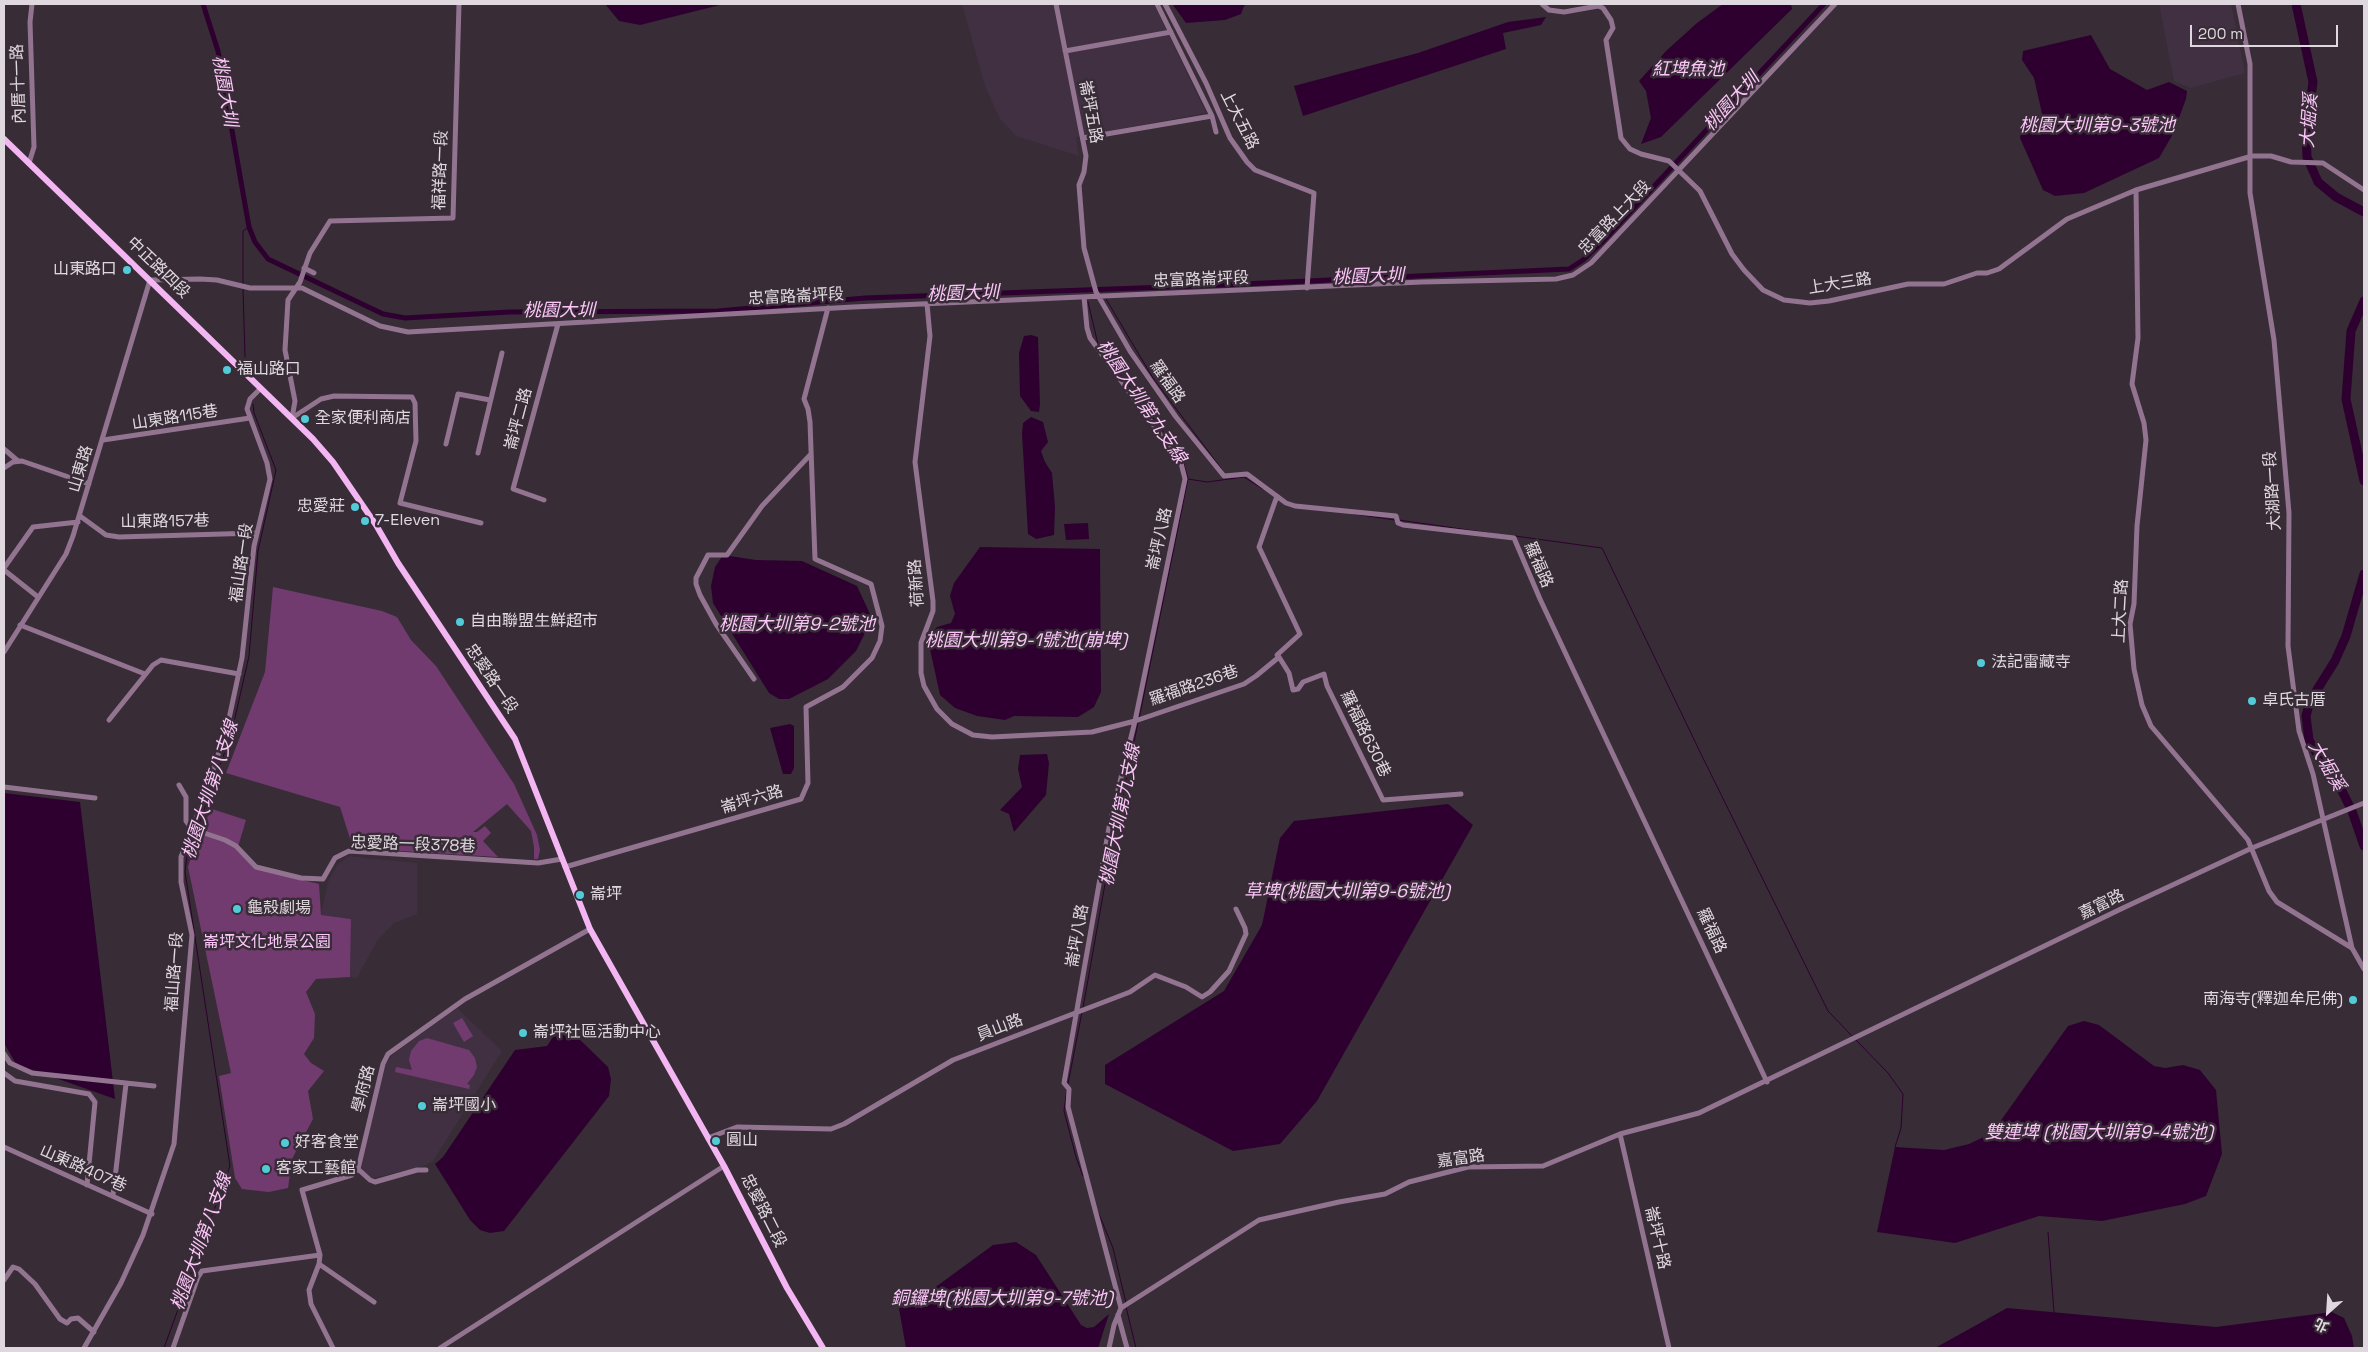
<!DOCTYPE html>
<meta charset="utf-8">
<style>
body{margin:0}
#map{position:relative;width:2368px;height:1352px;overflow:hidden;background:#382c37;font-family:"Space Grotesk","Noto Sans TC",sans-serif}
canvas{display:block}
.frame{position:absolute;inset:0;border:5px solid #e0d8df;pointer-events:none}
.north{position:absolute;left:2303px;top:1287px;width:50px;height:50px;-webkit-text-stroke:4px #382c37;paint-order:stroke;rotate:206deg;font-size:14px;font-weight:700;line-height:20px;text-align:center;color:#e0d8df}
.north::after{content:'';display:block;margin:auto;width:18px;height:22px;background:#e0d8df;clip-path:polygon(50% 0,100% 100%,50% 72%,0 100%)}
.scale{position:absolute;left:2190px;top:25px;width:148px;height:22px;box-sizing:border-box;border:2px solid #e0d8df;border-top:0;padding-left:6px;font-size:15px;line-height:18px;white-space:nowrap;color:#e0d8df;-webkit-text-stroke:4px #382c37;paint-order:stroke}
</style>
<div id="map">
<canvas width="2368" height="1352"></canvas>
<div class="frame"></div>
<div class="north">北</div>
<div class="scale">200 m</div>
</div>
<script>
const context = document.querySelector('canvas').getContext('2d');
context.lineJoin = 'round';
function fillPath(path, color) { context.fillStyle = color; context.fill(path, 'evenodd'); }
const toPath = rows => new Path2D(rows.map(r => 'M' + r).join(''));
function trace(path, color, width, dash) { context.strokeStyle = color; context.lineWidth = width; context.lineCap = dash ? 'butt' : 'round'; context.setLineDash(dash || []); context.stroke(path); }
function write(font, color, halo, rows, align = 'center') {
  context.font = font + ' "Space Grotesk","Noto Sans TC",sans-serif'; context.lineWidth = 5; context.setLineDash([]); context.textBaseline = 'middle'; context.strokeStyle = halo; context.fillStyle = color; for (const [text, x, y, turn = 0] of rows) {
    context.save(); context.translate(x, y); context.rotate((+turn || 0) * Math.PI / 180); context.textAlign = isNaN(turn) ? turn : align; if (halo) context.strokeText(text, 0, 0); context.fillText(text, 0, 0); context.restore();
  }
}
fillPath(toPath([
 [962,4,1154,4,1206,113,1076,137,1079,156,1016,136,1000,119,985,86],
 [2159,4,2231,4,2245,73,2191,88,2174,81],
 [349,856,417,863,417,914,394,923,377,941,357,978,350,977,351,919,321,915,328,882,337,865],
 [457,1008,502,1051,433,1161,423,1166,373,1178,365,1175,360,1165,385,1066,393,1054]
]), '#413041');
fillPath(toPath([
 [273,587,382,611,397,617,411,640,436,666,514,784,537,835,540,850,538,859,534,859,534,847,531,831,507,804,473,832,477,832,485,826,491,833,483,841,498,857,353,848,340,807,226,773,265,672],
 [212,809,246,820,237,850,254,868,319,884,321,915,351,919,350,977,316,979,306,992,315,1014,314,1038,304,1054,311,1063,324,1071,308,1091,313,1119,292,1159,288,1188,269,1192,242,1189,235,1178,219,1076,231,1073,188,867,198,834],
 [462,1018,473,1036,464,1042,453,1023],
 [427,1038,469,1050,475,1058,477,1067,474,1075,467,1084,470,1085,469,1089,395,1072,396,1067,412,1070,409,1060,411,1051,419,1041]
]), '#713b70');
fillPath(toPath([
 [605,4,724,4,640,25,619,21],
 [1168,4,1248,4,1244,6,1241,14,1225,20,1186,23,1173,5],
 [1723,4,1791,4,1792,9,1661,137,1641,144,1651,118,1646,91,1639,81,1666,51,1697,23],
 [1546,17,1541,25,1503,33,1506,49,1303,116,1294,86,1418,53,1508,22],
 [2091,35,2110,69,2147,90,2169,82,2187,91,2186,99,2173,134,2159,158,2084,193,2055,196,2043,190,2020,138,2021,133,2041,125,2043,118,2034,78,2022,60,2023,51],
 [1031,335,1038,337,1040,404,1039,412,1031,411,1020,396,1019,353,1024,336],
 [1031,417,1043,422,1048,442,1041,451,1045,462,1052,473,1055,507,1054,535,1036,539,1028,534,1022,434,1023,423],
 [1088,523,1089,539,1066,540,1064,524],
 [980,547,1100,549,1101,692,1094,707,1078,717,1014,716,1005,720,977,716,955,708,940,695,930,649,931,636,937,627,951,623,955,614,950,596,954,583],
 [723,555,756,560,802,561,857,586,870,614,866,631,856,651,828,679,789,699,779,699,769,693,713,603,711,586,715,567],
 [790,724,794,726,794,768,791,774,783,774,770,728],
 [1047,754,1049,763,1046,795,1014,832,1009,814,1000,810,1022,787,1018,769,1020,755],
 [4,793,80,802,115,1099,16,1064,4,1043],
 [1448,804,1473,825,1317,1101,1280,1144,1233,1151,1105,1084,1105,1065,1224,991,1262,925,1280,838,1294,821],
 [2084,1021,2099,1025,2154,1066,2165,1068,2183,1065,2200,1070,2216,1090,2222,1154,2206,1196,2185,1204,2102,1221,2039,1216,1955,1243,1877,1232,1895,1147,1944,1150,1969,1144,1992,1133,2068,1026],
 [573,1033,608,1067,611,1079,609,1096,504,1231,490,1233,480,1230,470,1220,435,1164,443,1157,515,1050,547,1046,553,1037],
 [1016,1242,1036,1255,1081,1325,1087,1328,1094,1327,1109,1314,1098,1348,906,1348,898,1303,911,1305,993,1245],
 [2007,1308,2216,1327,2332,1312,2344,1318,2352,1336,2354,1348,1935,1348]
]), '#2e002f');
trace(toPath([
 [243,285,243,231,249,227],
 [243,289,245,357],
 [1101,289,1102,292],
 [1087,290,1087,292],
 [1106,299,1153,378,1223,471],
 [1088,302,1098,344,1182,457,1188,479,1139,719],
 [1188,479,1207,482,1244,477,1263,489],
 [1354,514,1395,520],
 [1399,520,1489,533],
 [1515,536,1602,548,1701,754,1828,1011,1853,1037],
 [197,829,231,735,249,656,258,551,276,470,254,413,253,404],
 [1083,1008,1108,867,1138,723],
 [1855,1039,1888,1073,1903,1094,1901,1128,1895,1147],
 [1068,1084,1082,1012],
 [1067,1088,1064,1111,1076,1157,1083,1176],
 [1098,1212,1113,1248,1126,1303],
 [2048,1232,2054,1312],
 [1126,1307,1136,1348],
 [164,1348,230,1166,185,872,187,856,196,833]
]), '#2e002f', 1);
trace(toPath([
 [203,4,218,51,249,227,255,242,268,259,383,314,405,318,510,312,718,311,865,298,1221,285,1569,269,1583,260,1603,241,1824,4]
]), '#2e002f', 5);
trace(toPath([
 [2296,4,2313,82,2306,133,2307,157,2318,182,2336,197,2364,212],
 [2364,301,2351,331,2346,399,2364,481],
 [2364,574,2346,636,2335,661,2310,701,2306,716,2309,740,2324,766,2340,787,2352,811,2364,846]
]), '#2e002f', 9);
trace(toPath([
 [1056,4,1086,156,1084,172,1079,185,1084,248,1096,292,1130,351,1176,417,1224,476,1247,474,1286,503,1295,506,1396,516,1398,523,1403,525,1514,538,1540,599,1767,1082],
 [1157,4,1212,116,1216,132],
 [1165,4,1206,83,1230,138,1247,162,1255,170,1314,193,1307,288],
 [1542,4,1549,10,1564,12,1598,6,1603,8,1611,20,1613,28,1606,40,1621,138,1630,149,1641,154,1669,161,1700,191,1732,254,1744,270,1763,290,1784,300,1810,303,1829,301,1908,284,1944,284,1977,273,1987,273,1999,269,2067,219,2136,190,2252,156,2271,156,2291,162,2323,163,2364,190],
 [2238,4,2250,64,2250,193,2274,340,2289,513,2288,646,2299,731,2313,774,2352,948,2364,969],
 [1065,51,1171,32],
 [1083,138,1212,116],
 [29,163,34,147,30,22,32,4],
 [2136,190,2138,338,2132,384,2144,423,2146,440,2137,526,2134,604,2130,624,2134,669,2142,705,2151,726,2248,840,2269,891,2277,902,2352,948],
 [304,268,314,273],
 [1084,297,1087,328,1090,338,1181,463,1185,479,1135,721,1110,822,1064,1083,1069,1089,1068,1107,1121,1308],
 [927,304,930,336,915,462,933,601,933,611,921,643,921,673,924,686,937,709,952,724,973,735,992,737,1092,732,1135,721,1244,684,1256,676,1279,657,1277,655,1300,634,1259,547,1277,496],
 [292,418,295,401,285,350,288,300,300,282,310,253,330,221,453,218,459,4],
 [292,418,321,399,334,396,412,397,415,403,416,441,400,503,481,523],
 [103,440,250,418],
 [446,444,458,394,490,400],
 [4,449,18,461],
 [478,453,502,353],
 [4,468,13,462,22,461,89,484],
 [544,500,513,489,558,324],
 [80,516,106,535,119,537,257,533],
 [4,568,33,527,78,522],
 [4,570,38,597],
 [20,625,145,674],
 [4,652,66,554,73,536,150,280,200,279,217,280,250,288,302,288,380,326,408,332,853,307,1422,282,1556,279,1573,275,1591,263,1835,4],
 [1279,657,1289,673,1293,690,1298,689,1303,682,1324,674,1327,686,1383,800,1461,794],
 [754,679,716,624,700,595,696,584,696,578,708,555,727,555,762,506,811,454],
 [109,720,153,665,161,660,239,674],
 [179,785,186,797,186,821,192,829,225,840,236,846,256,867,301,878,323,879,335,858,349,851,538,863,562,859],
 [4,787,95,798],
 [565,867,801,799,808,783,806,707,843,687,872,658,880,641,882,626,871,584,815,559,810,422,808,409,804,399,828,308],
 [4,1054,10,1063,32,1073,154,1086],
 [4,1073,15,1081,89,1094,95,1102,87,1185],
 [1620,1134,1669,1348],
 [708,1138,737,1127,831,1129,844,1124,953,1060,1130,992,1155,975,1186,987,1202,997,1210,992,1229,971,1246,934,1245,928,1236,909],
 [4,1147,152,1214],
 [358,1169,370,1180,375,1182,417,1170,426,1170],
 [113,1195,126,1084],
 [319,1264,374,1302],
 [4,1280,13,1267,19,1269,35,1284,60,1319,67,1323,71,1319,78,1318,94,1332],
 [1118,1315,1127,1348],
 [84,1348,121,1283,143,1235,174,1144,192,935,181,882,181,857,201,806,227,728,242,658,254,546,270,479,267,463,247,409,250,399,260,389],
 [173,1348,198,1277,202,1271,320,1255],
 [333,1348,311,1304,309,1290,319,1264,320,1255,302,1190,352,1175,358,1169,383,1064,388,1054,465,999,590,929],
 [440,1348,724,1166],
 [1109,1348,1114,1325,1121,1308,1259,1220,1339,1202,1385,1194,1409,1182,1468,1167,1543,1166,1620,1134,1699,1113,2123,908,2252,848,2364,803]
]), '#927490', 5);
trace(toPath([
 [4,139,313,439,333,462,376,525,398,563,515,739,590,929,724,1166,787,1288,823,1348]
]), '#f4b6f2', 6);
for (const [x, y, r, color] of [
 [127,270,5,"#52cbd9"],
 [227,370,5,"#52cbd9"],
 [305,419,5,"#52cbd9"],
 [355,507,5,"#52cbd9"],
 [365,521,5,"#52cbd9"],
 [460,622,5,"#52cbd9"],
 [1981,663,5,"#52cbd9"],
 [2252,701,5,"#52cbd9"],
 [580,895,5,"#52cbd9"],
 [237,909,5,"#52cbd9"],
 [2353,1000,5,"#52cbd9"],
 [523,1033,5,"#52cbd9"],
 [422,1106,5,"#52cbd9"],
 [716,1141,5,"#52cbd9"],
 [285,1143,5,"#52cbd9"],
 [266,1169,5,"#52cbd9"]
]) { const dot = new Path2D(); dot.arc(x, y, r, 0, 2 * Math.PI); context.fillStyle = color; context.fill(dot); trace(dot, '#382c37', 2); }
write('16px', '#e0d8df', '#382c37', [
 ["內厝十一路",19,84,-92],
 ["崙坪五路",1090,112,79],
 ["上大五路",1239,120,63],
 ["福祥路一段",441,170,-88],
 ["忠富路上大段",1615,218,-46],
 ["中正路四段",158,268,44],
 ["忠富路崙坪段",1201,280,-2],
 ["上大三路",1840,284,-9],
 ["忠富路崙坪段",796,297,-3],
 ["羅福路",1167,382,55],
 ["山東路115巷",175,418,-9],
 ["崙坪二路",519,419,-75],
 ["山東路",81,469,-73],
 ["大湖路一段",2273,491,-94],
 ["山東路157巷",165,522,-1],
 ["崙坪八路",1160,539,-77],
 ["福山路一段",242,563,-82],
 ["羅福路",1538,565,67],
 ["荷新路",917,583,-94],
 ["上大二路",2121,611,-87],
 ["忠愛路一段",491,679,56],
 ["羅福路236巷",1194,686,-19],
 ["羅福路630巷",1365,734,64],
 ["崙坪六路",752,800,-16],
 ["忠愛路一段378巷",413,845,2],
 ["嘉富路",2102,905,-26],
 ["羅福路",1711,931,65],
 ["崙坪八路",1078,936,-80],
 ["福山路一段",175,972,-86],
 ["員山路",1000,1028,-21],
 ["學府路",364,1089,-76],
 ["嘉富路",1461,1159,-8],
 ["山東路407巷",83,1169,24],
 ["忠愛路二段",763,1211,63],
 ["崙坪十路",1657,1238,77]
]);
write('16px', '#e0d8df', '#382c37', [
 ["山東路口",117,270,"right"],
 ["福山路口",237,370],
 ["全家便利商店",315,419],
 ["忠愛莊",345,507,"right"],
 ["7-Eleven",375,521],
 ["自由聯盟生鮮超市",470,622],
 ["法記雷藏寺",1991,663],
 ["卓氏古厝",2262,701],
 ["崙坪",590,895],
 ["龜殼劇場",247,909],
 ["南海寺(釋迦牟尼佛)",2343,1000,"right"],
 ["崙坪社區活動中心",533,1033],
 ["崙坪國小",432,1106],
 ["圓山",726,1141],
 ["好客食堂",295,1143],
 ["客家工藝館",276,1169]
], 'left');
write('16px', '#fec7fc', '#382c37', [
 ["崙坪文化地景公園",267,943]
]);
write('italic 18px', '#fdc6fa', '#382c37', [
 ["紅埤魚池",1688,70],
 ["桃園大圳",224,91,80],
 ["桃園大圳",1732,102,-47],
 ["大堀溪",2310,121,-86],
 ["桃園大圳第9-3號池",2097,126],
 ["桃園大圳",1368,277,-2],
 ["桃園大圳",963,294,-2],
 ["桃園大圳",559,311],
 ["桃園大圳第九支線",1141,402,56],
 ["桃園大圳第9-2號池",797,625],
 ["桃園大圳第9-1號池(崩埤)",1026,641],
 ["大堀溪",2326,766,60],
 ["桃園大圳第八支線",211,790,-72],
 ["桃園大圳第九支線",1121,815,-79],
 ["草埤(桃園大圳第9-6號池)",1347,892],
 ["雙連埤 (桃園大圳第9-4號池)",2099,1133],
 ["桃園大圳第八支線",202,1242,-70],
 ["銅鑼埤(桃園大圳第9-7號池)",1002,1299]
]);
</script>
